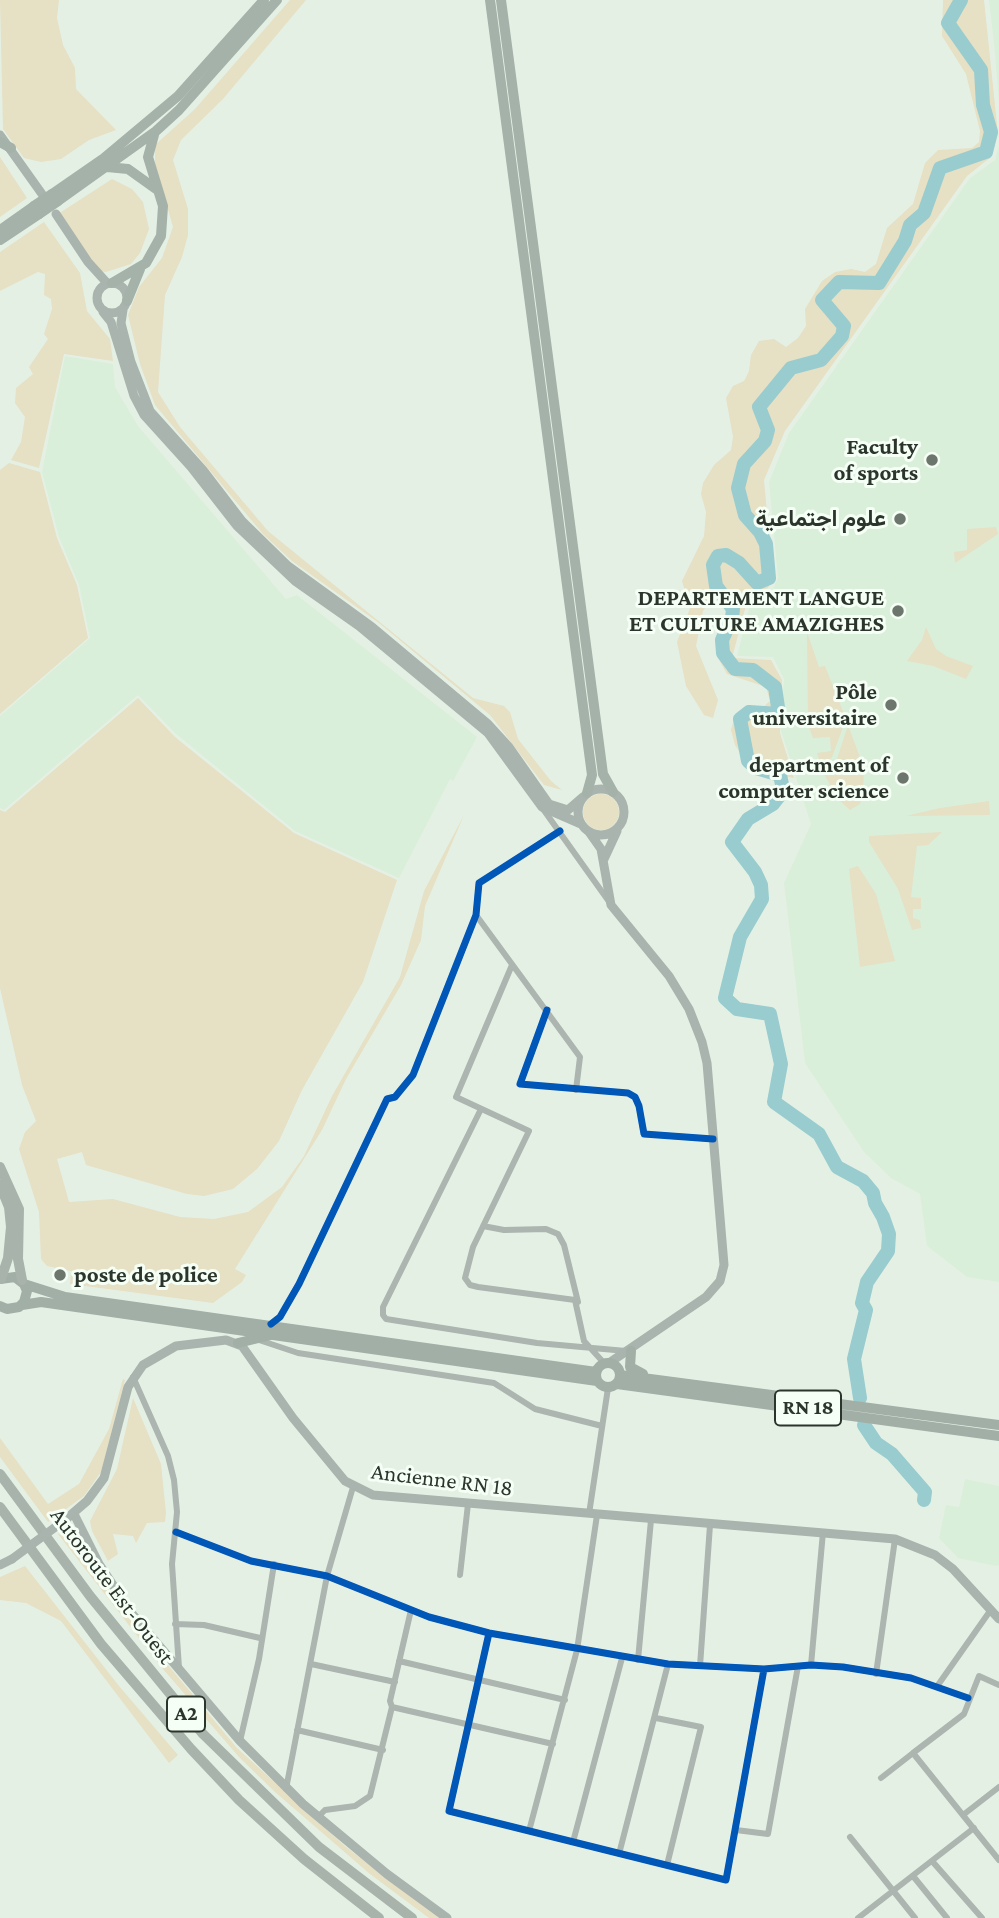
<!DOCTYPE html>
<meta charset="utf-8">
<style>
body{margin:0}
canvas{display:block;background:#e4f0e4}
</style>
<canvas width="999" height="1918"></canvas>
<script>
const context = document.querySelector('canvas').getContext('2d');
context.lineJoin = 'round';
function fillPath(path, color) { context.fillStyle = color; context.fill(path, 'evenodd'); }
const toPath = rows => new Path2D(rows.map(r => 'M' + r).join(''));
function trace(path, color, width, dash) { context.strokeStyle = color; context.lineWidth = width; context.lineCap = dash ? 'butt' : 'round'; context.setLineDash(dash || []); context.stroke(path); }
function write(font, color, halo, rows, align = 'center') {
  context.font = font + ' "Crimson Pro",Vazirmatn,serif'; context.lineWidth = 6; context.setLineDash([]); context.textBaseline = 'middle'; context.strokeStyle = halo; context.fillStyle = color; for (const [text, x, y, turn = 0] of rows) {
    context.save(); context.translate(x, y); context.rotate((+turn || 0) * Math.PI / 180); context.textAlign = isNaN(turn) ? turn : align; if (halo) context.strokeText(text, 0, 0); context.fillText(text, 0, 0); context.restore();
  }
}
fillPath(toPath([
 [989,0,999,0,999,101,994,43],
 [999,145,999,1282,967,1277,927,1246,920,1194,891,1178,864,1152,805,1063,784,883,811,824,781,731,784,679,773,657,737,656,752,597,772,591,778,578,769,482,789,433,970,178,995,160],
 [65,356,113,364,115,387,138,426,286,599,297,595,477,737,453,781,450,779,399,878,295,831,176,734,138,695,4,810,0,808,0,716,90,638,79,585,59,537,42,472],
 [965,1479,999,1486,999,1565,996,1566,958,1558,939,1538,946,1505,959,1507]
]), '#daefda');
fillPath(toPath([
 [0,0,59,0,57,18,63,45,75,68,76,89,116,130,89,140,61,159,41,162,24,158,3,129],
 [290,0,306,0,223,99,181,140,173,160,188,209,188,235,182,257,165,295,158,392,180,427,268,531,473,698,504,706,510,712,518,739,551,781,562,790,544,785,490,715,379,623,292,561,263,534,155,405,140,364,128,315,139,287,162,258,173,227,155,164,155,145,195,109],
 [943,0,984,0,998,134,991,157,967,176,785,431,764,480,773,577,768,588,749,594,732,658,771,660,782,680,780,733,794,778,752,771,735,745,731,730,735,715,747,707,763,707,770,701,766,687,727,674,718,658,717,636,730,614,729,603,720,597,711,599,703,611,696,646,718,700,713,718,704,715,686,686,677,642,690,608,682,581,704,536,706,512,701,494,703,483,714,465,731,450,733,437,726,398,733,386,744,381,749,371,751,355,759,341,774,339,786,347,798,338,806,326,805,309,822,281,835,272,851,269,865,272,876,264,887,228,913,204,925,163,938,150,972,148,979,142,980,131,966,74,942,36],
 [0,157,27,198,0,217],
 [112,179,132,189,143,202,149,229,140,253,131,264,106,272,98,271,58,214],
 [44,222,80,273,87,311,110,339,113,361,64,354,39,468,11,460,21,442,25,417,15,403,16,388,33,374,29,367,48,339,44,334,52,309,51,299,44,295,45,274,38,272,0,291,0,252],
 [9,463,40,472,57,538,77,585,88,638,0,714,0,470],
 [996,527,998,534,955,563,954,552,967,550,967,529],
 [926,627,936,649,946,656,973,666,966,679,933,666,907,661,922,640],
 [807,632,819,667,825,666,846,719,832,757,822,769,817,753,831,751,830,737,813,738,809,727,827,726,826,720,808,724],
 [138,698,175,737,294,833,397,880,363,982,302,1090,279,1141,257,1169,233,1189,204,1196,187,1194,86,1165,82,1152,57,1159,69,1202,113,1199,180,1217,214,1219,248,1212,282,1187,304,1156,332,1096,400,977,424,891,464,815,425,906,421,940,401,985,346,1079,322,1130,235,1269,246,1275,242,1282,213,1303,70,1284,71,1271,47,1266,41,1259,39,1212,19,1149,25,1132,36,1121,22,1085,0,988,0,810,5,812],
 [848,725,864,768,863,795,860,804,850,810,838,799,824,774,837,759],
 '583 812a18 18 0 1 1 36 0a18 18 0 1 1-36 0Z',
 [989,801,990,815,906,816,940,808],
 [942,832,928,845,917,846,911,897,921,898,921,909,913,909,913,918,920,920,921,928,912,930,898,889,869,842,869,836],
 [858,866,876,894,895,961,860,967,849,869],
 [123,1379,125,1380,101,1472,84,1496,48,1522,0,1457,0,1438,48,1504,79,1484,109,1429],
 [133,1398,161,1464,166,1513,165,1522,147,1523,136,1543,133,1536,113,1534,118,1554,108,1561,92,1531,90,1521,117,1469],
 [68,1526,77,1533,133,1623,237,1748,346,1847,440,1918,429,1918,370,1874,275,1792,239,1757,163,1669,58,1534],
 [25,1566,119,1686,178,1755,169,1763,61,1621,26,1603,0,1600,0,1577]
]), '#e6e0c5');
trace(toPath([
 [783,789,780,775,756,768,748,761,740,719,749,712,779,714,775,687,753,670,735,669,723,653,722,640,732,618,733,609,716,586,713,565,718,556,726,555,739,563,757,583,769,578,766,544,760,532,745,515,738,488,744,464,765,441,768,430,759,407,791,368,821,360,842,336,844,326,822,300,839,282,879,283,905,241,910,225,924,213,940,168,986,152,991,132,983,105,981,70,948,23,961,0],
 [780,795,773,804,748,819,732,842,755,872,761,885,762,899,740,937,725,998,737,1009,770,1014,781,1064,774,1102,819,1134,837,1167,863,1181,873,1193,875,1203,883,1217,889,1234,888,1251,867,1282,862,1303,866,1310,854,1359,860,1398],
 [864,1425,876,1443,892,1454,925,1492,924,1500]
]), '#98cccf', 14);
trace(toPath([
 [543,809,610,903],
 [476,915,580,1057,576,1090],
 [512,965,456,1097,529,1131,473,1247,465,1278,470,1285,478,1287,575,1300,584,1341,604,1363],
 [547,1010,520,1084,628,1093,635,1097,639,1106,644,1134,713,1139],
 [481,1109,383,1307,383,1315,386,1319,537,1343,626,1351],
 [483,1226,504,1230,546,1229,558,1234,564,1245,578,1302],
 [271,1324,280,1317,299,1284,387,1099,395,1097,413,1075,476,915,479,883,560,831],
 [259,1340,298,1353,494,1383,535,1409,602,1426],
 [133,1377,168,1456,174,1480,177,1512,172,1564,179,1668],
 [589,1514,608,1388],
 [176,1532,251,1561,327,1576,429,1617,489,1633,668,1664,764,1669,811,1665,843,1667,911,1678,968,1698],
 [460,1575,468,1504],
 [175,1624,204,1625,260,1638],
 [489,1633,449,1811,726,1880,764,1669],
 [638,1660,651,1520],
 [399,1661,565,1700],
 [311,1664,395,1682],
 [811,1665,823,1532],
 [700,1666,710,1525],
 [876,1674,895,1539],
 [938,1685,990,1611],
 [999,1685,979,1676,964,1714,913,1753,999,1860],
 [392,1707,553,1744],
 [656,1718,701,1727,667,1865],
 [297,1730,383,1750],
 [240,1741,259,1659,274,1564],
 [881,1778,913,1753],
 [286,1789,327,1576,353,1487],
 [963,1815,999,1787],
 [318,1817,325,1810,355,1806,370,1796,392,1707,390,1701,411,1610],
 [736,1830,768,1834,798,1666],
 [529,1831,577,1650,597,1515],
 [850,1837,915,1918],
 [573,1842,622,1658],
 [619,1854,668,1664],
 [932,1861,982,1918],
 [913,1876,947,1918],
 [858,1918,974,1828]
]), '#acb5af', 6);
trace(toPath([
 [0,135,42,194],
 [56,214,88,262,107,283],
 '97 298a15 15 0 1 1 30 0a15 15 0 1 1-30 0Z',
 [123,310,121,323,131,362,150,411,203,470,242,521,288,566,372,627,488,724,509,747,549,804,568,810,583,797],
 [103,312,111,322,134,396,144,415,191,467,237,526,295,581,359,626,488,733,542,807,581,824],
 '578 812a23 23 0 1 1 46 0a23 23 0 1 1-46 0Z',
 [589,832,601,849,611,905,669,976,689,1009,702,1042,707,1063,724,1265,720,1281,706,1297,609,1363],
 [604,859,617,831],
 [74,1514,99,1564,133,1615,240,1741,303,1804,387,1874,447,1918],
 [65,1520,87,1501,104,1478,128,1387,143,1365,176,1346,226,1340,242,1346,293,1418,345,1481,373,1495,895,1539,935,1555,953,1569,999,1619],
 [0,1565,12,1559]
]), '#a9b4ae', 9);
trace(toPath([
 [0,1279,15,1277,24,1284,27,1291,24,1302,19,1307,7,1309,0,1306],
 [24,1284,65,1297,596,1372],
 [22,1305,41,1302,597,1381],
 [238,1343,271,1335],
 [631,1351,630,1367,643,1374],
 '596 1375a12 12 0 1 1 24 0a12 12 0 1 1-24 0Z',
 [620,1375,999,1425],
 [617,1384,999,1436]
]), '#a2afa7', 10);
trace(toPath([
 [490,0,592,775,587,793],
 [501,0,603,774,613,792],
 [0,142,11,148],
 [107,167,128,169,156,189],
 [52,194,104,158,178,96,264,0],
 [58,201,156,131,179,110,277,0],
 [0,230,34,206],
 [0,240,39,214],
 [112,283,146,263,161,236,163,206,148,157,154,135],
 [127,301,140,269]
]), '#a5b2a9', 10);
trace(toPath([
 [0,1167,19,1209,18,1259,22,1280],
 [0,1185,9,1207,11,1227,8,1258,1,1279],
 [0,1474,90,1596,203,1734,319,1847,412,1918],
 [0,1507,101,1644,191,1749,239,1800,304,1859,379,1918]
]), '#a8b4ab', 10);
trace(toPath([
 [12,1559,65,1520]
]), '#a9b4ae', 9);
trace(toPath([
 [34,206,52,194],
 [39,214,58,201]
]), '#a5b2a9', 10);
trace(toPath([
 [547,1010,520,1084,628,1093,635,1097,639,1106,644,1134,713,1139],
 [271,1324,280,1317,299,1284,387,1099,395,1097,413,1075,476,915,479,883,560,831],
 [176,1532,251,1561,327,1576,429,1617,489,1633,668,1664,764,1669,811,1665,843,1667,911,1678,968,1698],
 [489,1633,449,1811,726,1880,764,1669]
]), '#0057b8', 7);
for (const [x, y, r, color] of [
 [932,460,7,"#6c766c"],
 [900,519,7,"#6c766c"],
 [898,611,7,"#6c766c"],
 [891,705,7,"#6c766c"],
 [903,778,7,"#6c766c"],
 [60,1275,7,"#6c766c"]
]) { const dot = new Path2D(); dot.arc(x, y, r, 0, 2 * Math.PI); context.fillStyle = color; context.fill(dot); trace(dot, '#f5fff5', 2.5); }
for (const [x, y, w] of [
 [808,1408,66],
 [186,1714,38]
]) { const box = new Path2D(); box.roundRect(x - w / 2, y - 17.5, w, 35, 5); context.fillStyle = '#f5fff5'; context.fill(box); trace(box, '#2c352c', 2); }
write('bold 21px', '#2c352c', null, [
 ["RN 18",808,1408],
 ["A2",186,1714]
]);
write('bold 23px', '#2c352c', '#f5fff5', [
 ["Faculty",918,447],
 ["of sports",918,473],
 ["علوم اجتماعية",886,519],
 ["DEPARTEMENT LANGUE",884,598],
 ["ET CULTURE AMAZIGHES",884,624],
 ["Pôle",877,692],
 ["universitaire",877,718],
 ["department of",889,765],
 ["computer science",889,791],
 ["poste de police",74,1275,"left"]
], 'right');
write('23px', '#2c352c', '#f5fff5', [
 ["Ancienne RN 18",442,1480,7],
 ["Autoroute Est-Ouest",112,1586,53]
]);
</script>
